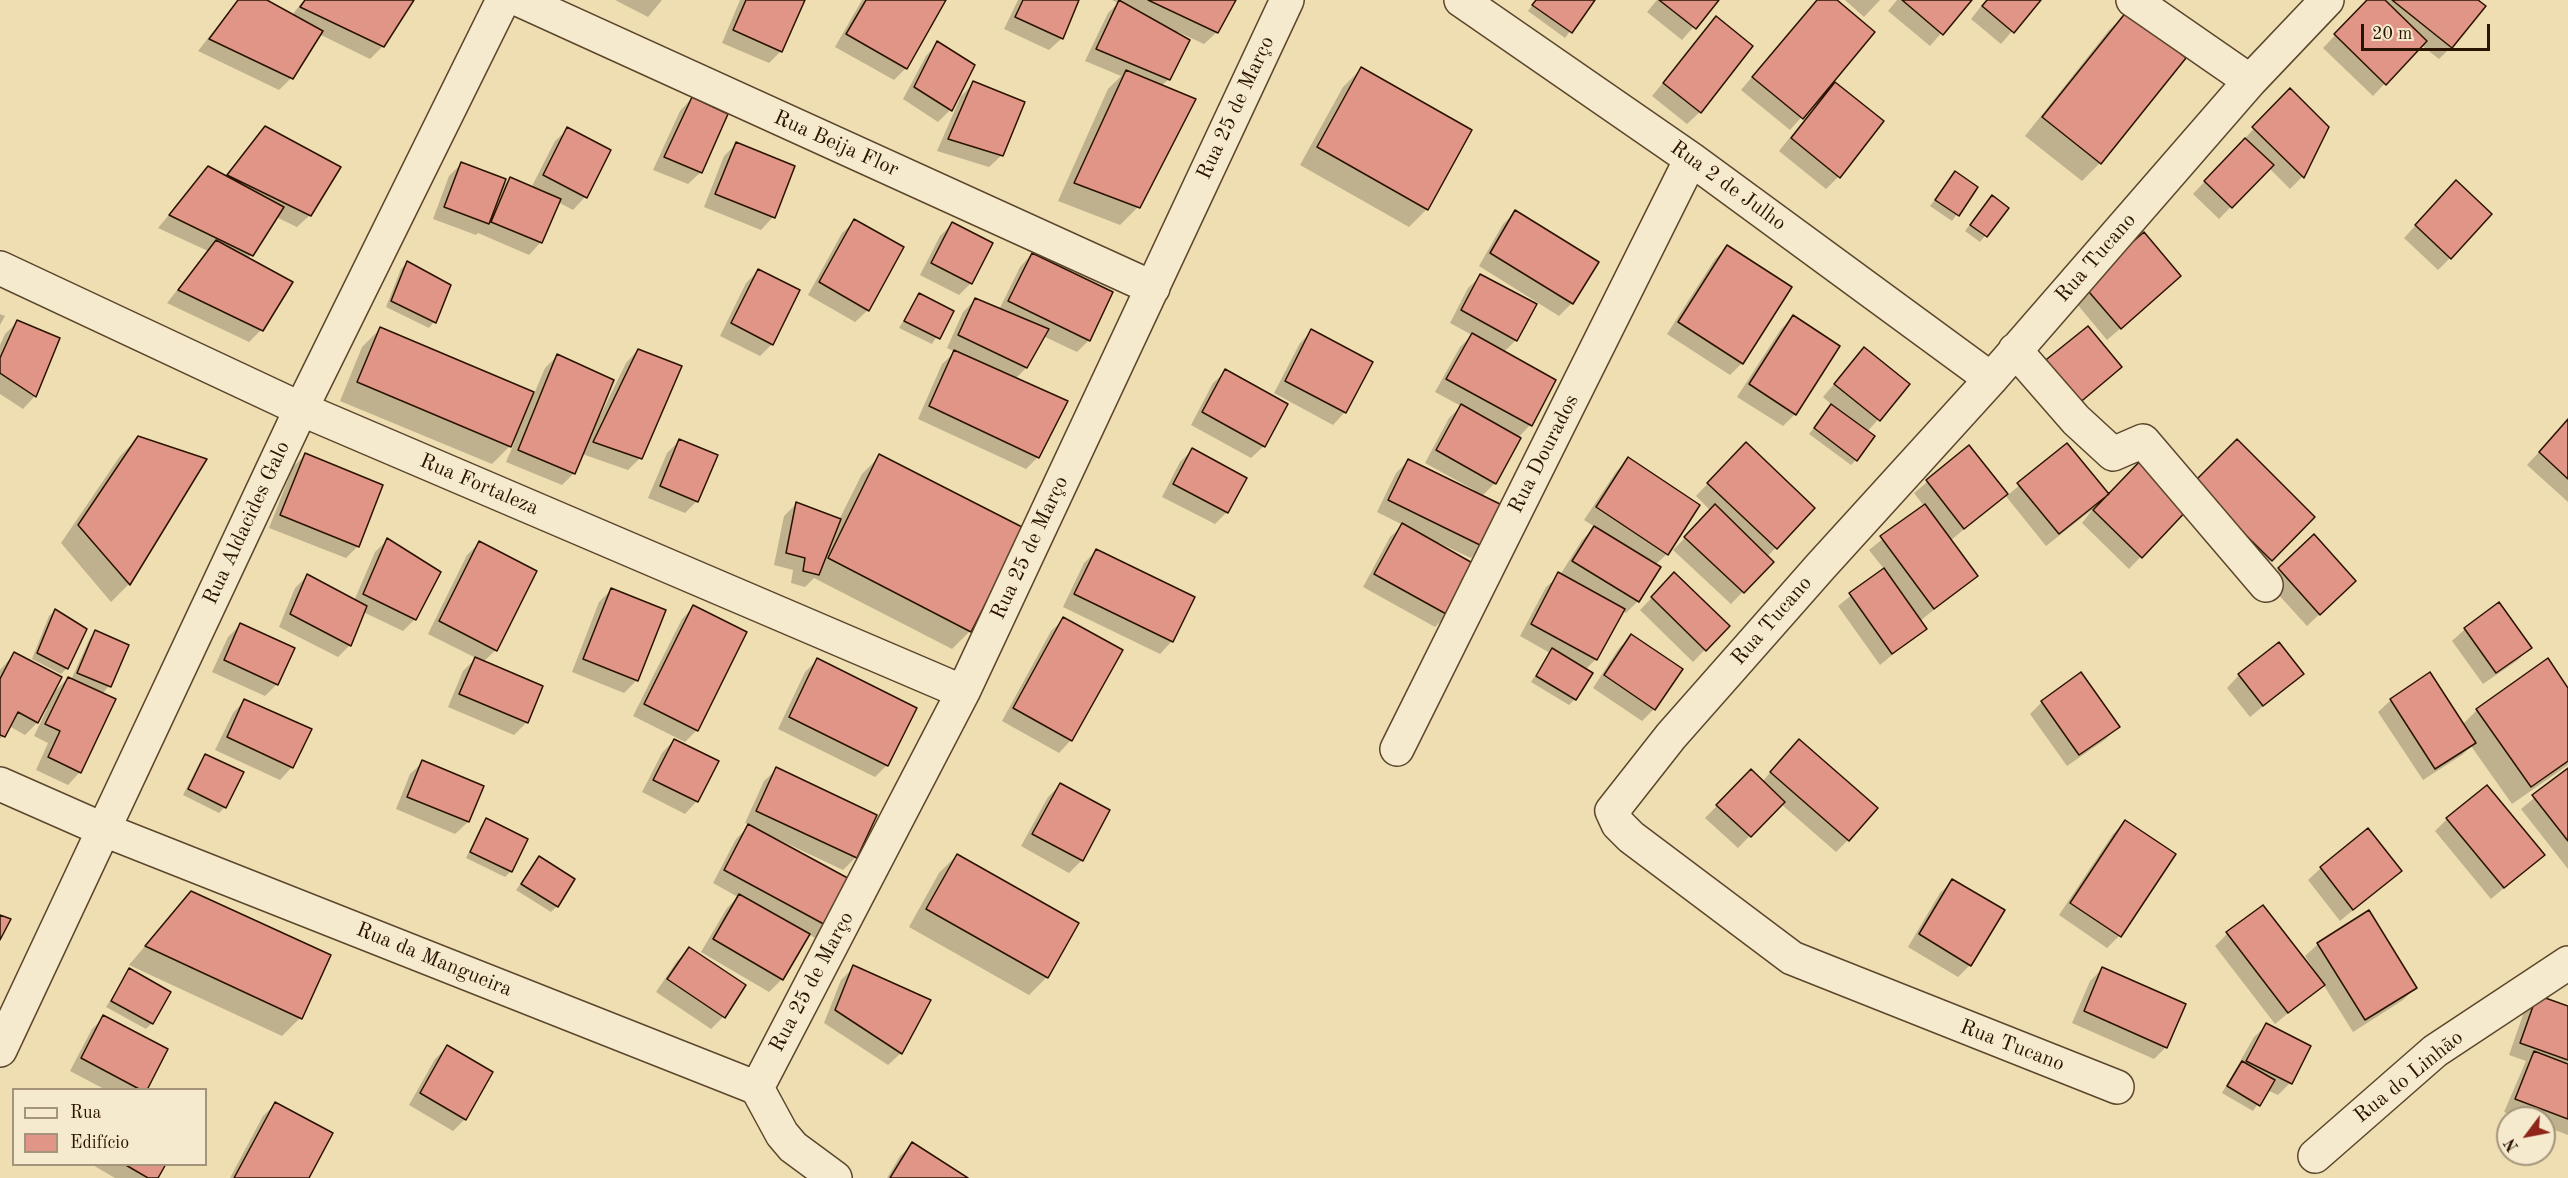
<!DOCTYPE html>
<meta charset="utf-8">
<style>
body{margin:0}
#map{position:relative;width:2568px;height:1178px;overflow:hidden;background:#efdeb2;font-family:"Old Standard TT",serif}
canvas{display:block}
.legend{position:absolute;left:12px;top:1088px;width:195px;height:78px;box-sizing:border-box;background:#f5eacd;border:2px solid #a4947b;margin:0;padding:8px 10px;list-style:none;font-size:18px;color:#2a1300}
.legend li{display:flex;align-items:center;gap:12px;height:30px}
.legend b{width:30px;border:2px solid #a4947b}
.north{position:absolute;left:2496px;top:1106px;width:60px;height:60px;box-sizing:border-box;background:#f5eacd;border:2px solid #a4947b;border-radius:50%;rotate:238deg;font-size:16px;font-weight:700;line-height:24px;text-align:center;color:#2a1300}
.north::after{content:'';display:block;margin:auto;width:21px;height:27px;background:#8f2418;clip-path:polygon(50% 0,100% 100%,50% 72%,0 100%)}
.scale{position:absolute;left:2361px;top:24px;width:129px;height:27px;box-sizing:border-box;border:3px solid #2a1300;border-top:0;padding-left:8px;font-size:18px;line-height:21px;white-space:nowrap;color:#2a1300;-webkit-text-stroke:4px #f5eacd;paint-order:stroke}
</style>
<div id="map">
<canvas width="2568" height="1178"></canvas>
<ul class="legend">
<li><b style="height:8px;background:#f5eacd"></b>Rua</li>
<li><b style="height:16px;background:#e19586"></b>Edifício</li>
</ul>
<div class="north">N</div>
<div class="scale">20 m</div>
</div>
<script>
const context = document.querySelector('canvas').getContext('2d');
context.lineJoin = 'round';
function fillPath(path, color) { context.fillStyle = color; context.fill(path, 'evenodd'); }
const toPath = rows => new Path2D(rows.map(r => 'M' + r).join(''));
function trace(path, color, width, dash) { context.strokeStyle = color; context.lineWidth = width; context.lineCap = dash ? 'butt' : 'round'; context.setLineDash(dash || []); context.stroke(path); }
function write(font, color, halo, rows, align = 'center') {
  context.font = font + ' "Old Standard TT",serif'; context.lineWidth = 6; context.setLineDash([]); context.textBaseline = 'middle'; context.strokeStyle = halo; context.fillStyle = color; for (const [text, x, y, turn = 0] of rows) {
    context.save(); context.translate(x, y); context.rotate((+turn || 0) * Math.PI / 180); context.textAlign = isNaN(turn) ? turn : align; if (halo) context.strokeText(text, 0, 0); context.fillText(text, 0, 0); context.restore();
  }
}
fillPath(toPath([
 [238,0,264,0,292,15,304,0,412,0,383,46,370,59,319,34,291,78,279,90,198,51],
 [615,0,662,0,648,17],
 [740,0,804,0,781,51,769,63,722,43],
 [862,0,944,0,906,68,894,80,835,47],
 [1018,0,1077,0,1062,38,1049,50,1004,29],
 [1234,0,1217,32,1204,44,1178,32,1177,34,1169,79,1161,86,1138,207,1120,225,1058,201,1108,89,1121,76,1085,61,1108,13,1118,3,1112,0],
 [1536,0,1592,0,1593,1,1565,38,1528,11],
 [1657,0,1717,0,1682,40,1647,12],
 [1817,0,1834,0,1819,97,1821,99,1835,84,1838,177,1826,189,1779,151,1817,104,1815,102,1790,130,1741,90],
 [1845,0,1880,0,1864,17],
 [1897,0,1970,0,1930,46,1888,11],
 [1986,0,2039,0,2001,44,1971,19],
 [2365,0,2475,0,2451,47,2439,59,2421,45,2373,96,2323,48,2367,2],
 [2127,13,2184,58,2100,163,2082,181,2025,136,2109,30],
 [1716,18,1700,112,1687,124,1652,96],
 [938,43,973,65,950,110,938,122,903,99,926,56],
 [1361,69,1427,209,1409,227,1300,165,1343,87],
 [974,83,1002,155,989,167,937,151,961,96],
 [2290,90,2327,127,2302,177,2290,189,2269,168,2219,219,2193,194],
 [692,98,701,172,688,184,653,170,680,111],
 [265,128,310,215,297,227,276,217,248,259,261,330,249,342,167,303,208,251,158,228,208,168,224,177],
 [568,129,609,151,585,197,573,210,558,202,541,242,529,255,478,233,476,235,433,219,449,176,461,164,501,188,510,179,531,188,555,141],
 [736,144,773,217,761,230,704,207,724,156],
 [1955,173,1976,187,1952,221,1930,206],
 [2444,194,2450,258,2438,270,2404,238],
 [1987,202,2007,208,1980,242,1965,231],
 [1516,212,1597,262,1571,304,1559,316,1479,266,1503,224],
 [855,221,868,310,855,322,808,295,842,233],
 [952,224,971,283,959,295,920,275,940,236],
 [2144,234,2167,288,2107,340,2072,298],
 [1727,247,1742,363,1730,375,1667,334,1715,259],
 [1032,254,1089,340,1077,352,1043,336,1026,368,1015,379,1038,457,1026,469,918,419,942,364,955,352,947,348,963,312,975,300,999,310,1020,267],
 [407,263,434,322,429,328,386,307,401,269],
 [758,271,772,344,760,356,720,336,746,283],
 [1481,276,1516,340,1504,352,1530,425,1518,438,1495,483,1481,497,1483,546,1471,558,1439,543,1438,545,1447,615,1435,627,1363,587,1390,537,1403,525,1377,512,1396,473,1408,461,1473,493,1474,490,1425,463,1449,418,1461,406,1435,392,1460,347,1472,335,1450,323,1468,288],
 [919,295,952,312,932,344,899,328],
 [0,314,5,316,0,325],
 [1793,317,1795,414,1783,426,1737,397,1781,329],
 [17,322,58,339,35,396,23,409,0,394,0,345,5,334],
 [380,329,534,394,545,368,557,356,600,416,626,363,638,350,640,458,628,470,582,454,574,473,562,485,506,462,515,441,492,464,340,401,362,347],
 [1312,331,1345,412,1333,425,1274,393,1300,343],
 [1864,349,1908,385,1867,432,1856,460,1851,465,1809,434,1832,405,1823,397],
 [1226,371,1264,446,1251,458,1191,425,1213,383],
 [2568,420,2568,502,2527,465],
 [138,438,205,459,129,584,111,602,61,543,120,456],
 [679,441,697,501,685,513,648,498,667,453],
 [2067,445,2108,496,2181,498,2313,517,2258,572,2191,504,2129,569,2082,523,2093,509,2046,546,2005,495,1950,541,1976,576,1920,621,1925,628,1880,665,1838,606,1884,569,1869,550,1924,506,1914,493,1969,447,2008,495],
 [1192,450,1227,512,1215,524,1162,497,1180,462],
 [305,455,358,546,346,558,269,528,293,467],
 [880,456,970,631,952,649,814,578,805,587,791,583,793,570,774,565,784,516,796,504,839,520,862,474],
 [1734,456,1813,508,1767,557,1772,562,1731,604,1673,550,1711,511,1696,496],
 [1628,459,1698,505,1667,554,1655,565,1638,601,1626,613,1622,611,1596,659,1585,670,1575,699,1569,705,1531,682,1550,653,1520,636,1546,587,1560,575,1582,540,1595,527,1584,520,1616,472],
 [2314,537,2342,593,2307,626,2266,581],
 [387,540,415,619,403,631,363,612,350,645,338,657,279,627,295,588,307,576,354,601,375,552],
 [479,543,496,650,483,662,527,722,514,735,448,707,463,671,476,658,428,634,467,555],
 [1097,550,1172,641,1160,654,1063,607,1084,563],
 [1674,575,1728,626,1693,662,1640,610],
 [611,590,637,680,624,693,572,672,599,602],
 [694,606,697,730,685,742,633,716,682,619],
 [55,611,67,668,61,674,32,659,49,616],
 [1064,619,1071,740,1059,753,1002,721,1051,631],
 [240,625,277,684,265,696,212,672,228,637],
 [2465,629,2530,648,2518,660,2483,684,2452,641],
 [95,632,127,646,109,686,102,694,80,772,68,785,36,770,48,743,34,736,47,709,45,708,37,723,25,735,9,726,0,739,0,670,15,653,53,693,68,678,71,680,90,638],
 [1631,636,1654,709,1642,721,1593,688,1619,648],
 [817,660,887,765,875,777,778,729,805,672],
 [2302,674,2250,717,2227,688,2239,675],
 [2430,675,2462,725,2477,710,2568,690,2568,765,2512,804,2471,746,2462,755,2423,780,2378,712,2391,700],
 [245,700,292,767,280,780,215,750,233,713],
 [2042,702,2118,727,2106,739,2067,766,2030,714],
 [674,740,697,801,685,814,642,792,662,753],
 [1787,753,1848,840,1836,852,1781,804,1738,848,1705,818,1751,771,1762,782],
 [205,756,225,807,219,813,183,795,200,762],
 [423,762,482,786,468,822,455,834,396,809,410,774],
 [777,769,856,857,843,870,773,837,772,839,853,883,817,939,808,934,782,979,769,992,701,952,727,908,738,897,713,883,736,839,750,825,745,823,764,781],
 [2568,770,2568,869,2521,809],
 [1060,785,1108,811,1081,861,1069,873,1021,846,1048,797],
 [2447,819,2543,855,2491,899,2435,831],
 [487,820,511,871,505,877,466,858,481,826],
 [2125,822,2119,936,2107,948,2059,915,2113,834],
 [957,855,1047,977,1029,995,909,927,939,873],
 [539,858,557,906,551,912,516,890],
 [2321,868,2400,871,2340,921,2308,880],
 [1953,881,1970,965,1958,977,1908,947,1940,893],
 [191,892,300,1018,282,1036,129,965],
 [2227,934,2313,972,2314,970,2305,956,2318,944,2415,988,2403,1000,2353,1032,2323,984,2275,1024,2215,946],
 [689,949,723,1017,711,1029,656,992,677,961],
 [854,967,901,1053,888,1065,824,1023,841,980],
 [2103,968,2166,1047,2154,1059,2072,1023,2090,981],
 [129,970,152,1023,146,1029,106,1007],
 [2537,997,2568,1008,2568,1135,2544,1126,2544,1118,2521,1118,2504,1112,2526,1061,2509,1055,2525,1009],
 [104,1017,145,1090,106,1090,70,1071,92,1029],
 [2267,1025,2290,1083,2278,1095,2267,1090,2253,1111,2222,1093,2254,1037],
 [447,1047,465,1119,453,1131,409,1105,435,1059],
 [275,1104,307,1178,230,1178,263,1116],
 [913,1144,965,1178,887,1178,900,1156],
 [91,1164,164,1164,156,1178,115,1178]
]), '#0003');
const building = toPath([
 [238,0,267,0,323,31,293,79,209,39,238,0],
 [305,0,414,0,384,47,300,7,305,0],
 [746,0,805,0,782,52,733,30,746,0],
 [866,0,946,0,907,69,846,34,866,0],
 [1023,0,1079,0,1063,39,1015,17,1023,0],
 [1119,0,1190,40,1170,80,1096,49,1119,0],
 [1148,0,1236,0,1218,33,1148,0],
 [1536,0,1595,0,1572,33,1532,5,1536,0],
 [1659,0,1719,0,1696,29,1659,0],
 [1817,0,1837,0,1875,32,1803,119,1752,77,1817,0],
 [1902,0,1972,0,1943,35,1902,0],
 [1987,0,2041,0,2014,33,1982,6,1987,0],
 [2367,0,2385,0,2427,41,2386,85,2334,34,2367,0],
 [2392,0,2478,0,2486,6,2452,48,2392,0],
 [2127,11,2186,58,2101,164,2042,117,2127,11],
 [1716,16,1753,46,1701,113,1663,83,1716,16],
 [937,41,975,65,952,111,914,87,937,41],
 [1361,67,1472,130,1428,210,1317,147,1361,67],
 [1126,70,1196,99,1140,208,1074,183,1126,70],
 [973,81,1025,102,1003,156,948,139,973,81],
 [1835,82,1884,121,1840,178,1791,138,1835,82],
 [2290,88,2329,127,2304,178,2252,127,2290,88],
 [692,97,728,114,702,173,664,157,692,97],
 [265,126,341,167,311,216,227,175,265,126],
 [567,127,611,150,587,198,543,175,567,127],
 [2245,138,2274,165,2232,208,2204,181,2245,138],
 [736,142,795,166,775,218,715,194,736,142],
 [461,162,506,179,489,224,444,207,461,162],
 [208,166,284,207,253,256,169,215,208,166],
 [1955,171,1978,187,1959,216,1935,200,1955,171],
 [510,177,561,199,542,243,491,222,510,177],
 [2456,180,2492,214,2451,259,2415,225,2456,180],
 [1992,195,2009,208,1987,237,1970,225,1992,195],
 [1515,210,1599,262,1573,304,1490,253,1515,210],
 [854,219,904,247,869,311,819,282,854,219],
 [952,222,993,243,972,284,931,263,952,222],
 [2144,232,2181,276,2121,329,2083,285,2144,232],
 [216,240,293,282,263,331,178,290,216,240],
 [1727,245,1792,287,1743,364,1678,322,1727,245],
 [1032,253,1113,292,1090,341,1008,301,1032,253],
 [407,261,451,285,436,323,391,301,407,261],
 [758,269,800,290,773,345,731,323,758,269],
 [1480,274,1537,304,1517,341,1461,310,1480,274],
 [919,293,954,311,940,339,904,321,919,293],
 [975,298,1049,329,1027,368,958,335,975,298],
 [1793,315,1840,346,1796,415,1749,384,1793,315],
 [17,320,60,338,36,397,0,373,0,358,17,320],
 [2088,326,2122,367,2077,405,2042,363,2088,326],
 [380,327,534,392,511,447,357,382,380,327],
 [1311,329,1373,362,1346,413,1285,381,1311,329],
 [1472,333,1556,380,1532,426,1446,379,1472,333],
 [1864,347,1910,384,1880,421,1834,384,1864,347],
 [638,349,682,366,642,459,593,442,638,349],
 [954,350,1068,401,1039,458,929,406,954,350],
 [557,354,614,380,575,474,518,450,557,354],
 [1225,369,1288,404,1265,447,1202,412,1225,369],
 [1461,404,1521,438,1496,484,1436,450,1461,404],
 [1831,404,1875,436,1857,461,1814,428,1831,404],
 [2568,419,2568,479,2539,452,2568,419],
 [138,436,207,459,130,585,78,525,138,436],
 [679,439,718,455,698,502,660,486,679,439],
 [2237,439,2315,517,2272,561,2193,483,2237,439],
 [1746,442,1815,508,1777,549,1707,483,1746,442],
 [2067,443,2109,494,2059,534,2017,483,2067,443],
 [1969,445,2008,494,1964,529,1926,480,1969,445],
 [1192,448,1247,478,1228,513,1173,484,1192,448],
 [305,453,383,485,359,547,280,515,305,453],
 [879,454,1024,528,971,632,828,558,879,454],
 [1628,457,1700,505,1668,555,1596,507,1628,457],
 [1408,459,1504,506,1484,547,1388,500,1408,459],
 [2142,459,2191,506,2142,558,2093,510,2142,459],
 [796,502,841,519,819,575,803,571,805,558,786,553,796,502],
 [1715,504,1774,562,1744,593,1684,537,1715,504],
 [1925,504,1978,576,1934,609,1880,536,1925,504],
 [1402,523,1476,565,1448,615,1374,574,1402,523],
 [1594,526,1661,567,1639,602,1572,561,1594,526],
 [2314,534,2356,581,2320,615,2278,568,2314,534],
 [387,538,441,572,416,620,363,594,387,538],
 [479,541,537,571,497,651,439,621,479,541],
 [1096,549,1195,597,1173,642,1074,594,1096,549],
 [1884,568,1927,629,1892,654,1849,593,1884,568],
 [1558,572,1625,609,1597,660,1531,624,1558,572],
 [1674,572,1730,626,1706,651,1651,597,1674,572],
 [307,574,367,606,351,646,290,614,307,574],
 [611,588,666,610,638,681,583,659,611,588],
 [2499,602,2532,648,2496,673,2464,628,2499,602],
 [693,605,747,632,698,731,644,704,693,605],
 [55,609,87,629,68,669,37,653,55,609],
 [1063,617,1123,650,1072,741,1013,708,1063,617],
 [240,623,295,648,278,685,224,660,240,623],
 [95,630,129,645,111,687,77,673,95,630],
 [1631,634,1683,669,1655,710,1604,675,1631,634],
 [2279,642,2304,674,2263,706,2238,674,2279,642],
 [1552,648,1593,673,1576,700,1536,676,1552,648],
 [14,652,62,677,38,723,18,712,5,737,0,735,0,679,14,652],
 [475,657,543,686,528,723,459,694,475,657],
 [817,658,917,708,888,766,789,717,817,658],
 [2548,658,2568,688,2568,761,2531,787,2476,709,2548,658],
 [2081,672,2120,727,2079,755,2041,701,2081,672],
 [2430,672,2476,743,2435,769,2390,699,2430,672],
 [68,677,116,699,81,773,48,757,60,731,45,724,68,677],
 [244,699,312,729,293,768,227,737,244,699],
 [674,739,719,761,698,802,653,780,674,739],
 [1799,739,1878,808,1849,841,1770,772,1799,739],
 [205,754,244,772,226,808,188,789,205,754],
 [422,760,484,786,469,822,407,797,422,760],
 [776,767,877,815,857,858,756,811,776,767],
 [2568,768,2568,841,2532,795,2568,768],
 [1751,769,1785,802,1751,837,1716,805,1751,769],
 [1060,783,1110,810,1083,861,1032,834,1060,783],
 [2487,785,2545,855,2504,888,2446,818,2487,785],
 [486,818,528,839,512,872,470,852,486,818],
 [2125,820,2176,854,2121,937,2070,903,2125,820],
 [748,824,855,882,831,928,724,870,748,824],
 [2368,828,2402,871,2353,910,2320,867,2368,828],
 [957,854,1079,923,1048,978,926,909,957,854],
 [539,856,575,879,558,907,521,884,539,856],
 [1952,879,2005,910,1971,966,1919,934,1952,879],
 [191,891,331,955,302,1019,145,946,191,891],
 [739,894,810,934,783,980,713,939,739,894],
 [2263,905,2325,985,2288,1013,2226,932,2263,905],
 [2369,910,2417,988,2365,1020,2317,943,2369,910],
 [0,915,11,919,0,940,0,915],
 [689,947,746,985,725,1018,667,979,689,947],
 [853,965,931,1000,902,1054,835,1010,853,965],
 [2102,967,2186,1004,2167,1048,2084,1011,2102,967],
 [129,968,171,992,153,1024,111,1001,129,968],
 [2537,995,2568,1006,2568,1060,2520,1043,2537,995],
 [103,1015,168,1049,147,1090,141,1090,81,1058,103,1015],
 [2266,1023,2311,1046,2292,1084,2246,1061,2266,1023],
 [447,1045,493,1072,466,1120,420,1093,447,1045],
 [2534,1051,2568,1064,2568,1119,2515,1099,2534,1051],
 [2242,1061,2275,1080,2260,1106,2227,1086,2242,1061],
 [275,1102,333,1133,309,1178,234,1178,275,1102],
 [912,1142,968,1178,890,1178,912,1142],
 [124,1164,166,1164,158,1178,148,1178,124,1164]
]);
fillPath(building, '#e19586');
trace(building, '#2a1300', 1.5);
const minor = toPath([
 [520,0,1153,288],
 [1461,0,1691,159,1991,379],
 [2133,0,2250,81],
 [0,268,301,409,963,692],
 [2015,350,2076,420,2113,454,2143,441,2266,585],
 [1397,749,1691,159],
 [0,784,102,829,757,1088,782,1134,793,1147,835,1178],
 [0,1050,301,409,503,0],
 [2117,1087,1792,958,1631,837,1618,824,1612,811,1671,736,1821,566,1991,379,2250,81,2327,0],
 [757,1088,963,692,1287,0],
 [2315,1156,2435,1051,2568,963]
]);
trace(minor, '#5b462c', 36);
trace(minor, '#f5eacd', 33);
write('21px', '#2a1300', '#f5eacd', [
 ["Rua 25 de Março",1236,108,-65],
 ["Rua Beija Flor",836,144,24],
 ["Rua 2 de Julho",1728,186,36],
 ["Rua Tucano",2096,258,-49],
 ["Rua Dourados",1544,454,-63],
 ["Rua Fortaleza",479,485,23],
 ["Rua Aldacides Galo",247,523,-65],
 ["Rua 25 de Março",1030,548,-65],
 ["Rua Tucano",1772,621,-49],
 ["Rua da Mangueira",434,960,22],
 ["Rua 25 de Março",812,982,-62],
 ["Rua Tucano",2012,1046,21],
 ["Rua do Linhão",2409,1077,-39]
]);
</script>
